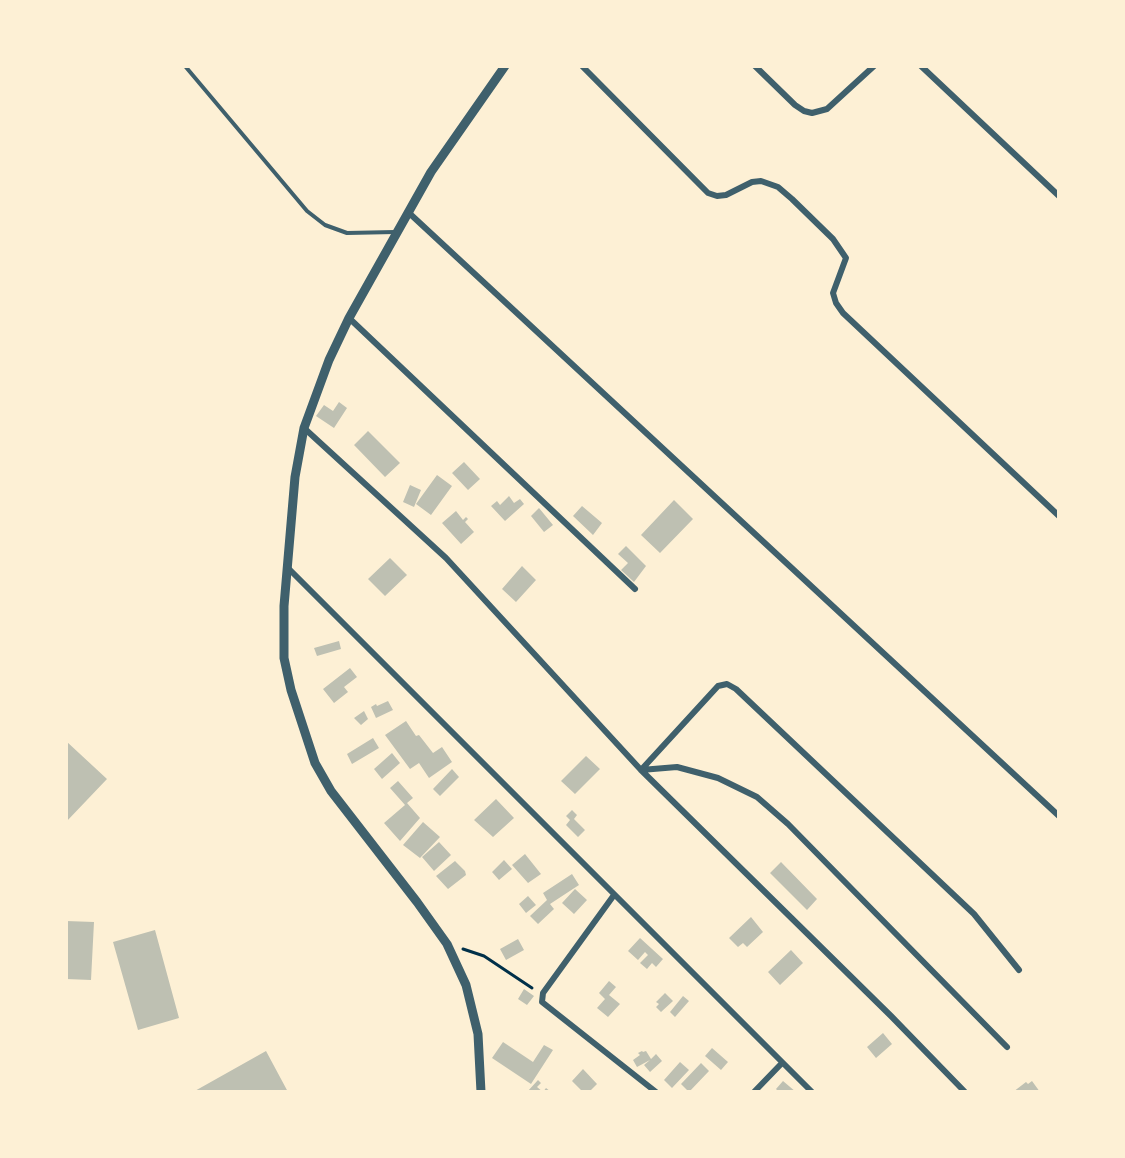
<!DOCTYPE html>
<style>
body{margin:0}
#map{position:relative;width:1125px;height:1158px;overflow:hidden;background:#fdf0d5;font-family:"DejaVu Sans",sans-serif}
canvas{display:block}
.frame{position:absolute;inset:0;border:68px solid #fdf0d5;pointer-events:none}
</style>
<div id="map">
<canvas width="1125" height="1158"></canvas>
<div class="frame"></div>
</div>
<script>
const context = document.querySelector('canvas').getContext('2d');
context.lineJoin = 'round';
function fillPath(path, color) { context.fillStyle = color; context.fill(path, 'evenodd'); }
const toPath = rows => new Path2D(rows.map(r => 'M' + r).join(''));
function trace(path, color, width, dash) { context.strokeStyle = color; context.lineWidth = width; context.lineCap = dash ? 'butt' : 'round'; context.setLineDash(dash || []); context.stroke(path); }
fillPath(toPath([
 [339,402,347,408,334,428,316,416,324,405,333,411],
 [368,431,400,463,385,477,354,445],
 [464,462,480,479,468,490,452,473],
 [437,475,452,486,431,515,416,504],
 [410,485,421,490,414,507,403,502],
 [509,496,514,503,520,499,524,504,505,521,491,506,497,501,500,505],
 [674,500,693,519,660,553,641,535],
 [582,506,602,523,593,535,573,516],
 [539,508,553,525,544,532,531,516],
 [456,511,463,520,466,517,468,519,465,522,474,532,461,544,442,523],
 [626,546,646,566,634,582,621,570,628,563,618,554],
 [390,558,407,575,385,596,368,579],
 [522,566,536,580,516,602,502,589],
 [339,641,341,649,317,656,314,648],
 [350,668,357,677,344,687,348,692,334,703,323,689],
 [388,701,393,710,376,718,371,707,376,704,377,706],
 [364,711,368,719,361,725,354,718],
 [406,721,416,736,419,735,433,753,442,747,452,762,429,778,419,763,410,769,385,735],
 [373,738,379,748,352,764,347,754],
 [66,741,107,779,66,822],
 [392,753,400,763,382,779,374,769],
 [586,756,600,769,575,794,561,781],
 [452,769,459,777,440,796,433,789],
 [398,781,413,798,407,803,420,818,400,841,384,823,405,805,390,788],
 [496,799,514,818,493,837,474,820],
 [572,810,577,815,574,819,585,830,578,837,566,825,570,820,566,816],
 [423,822,440,837,420,858,403,845],
 [439,842,451,855,434,871,422,857],
 [525,854,541,874,528,883,512,865],
 [504,860,512,869,499,880,492,872],
 [455,861,465,871,466,875,448,889,436,876],
 [781,862,817,899,807,910,770,873],
 [572,874,579,885,550,904,554,909,538,924,530,916,547,900,543,893],
 [575,889,587,900,574,914,562,903],
 [528,896,536,905,526,913,519,904],
 [751,917,763,932,747,947,743,943,738,947,729,938],
 [66,921,94,922,91,980,66,979],
 [155,930,179,1018,138,1030,113,942],
 [640,938,663,959,656,967,652,963,647,969,640,963,648,955,645,952,638,960,628,951],
 [518,939,524,950,506,960,500,949],
 [791,950,803,963,780,985,768,972],
 [609,981,616,987,609,995,620,1004,608,1017,597,1008,605,999,599,993],
 [524,989,534,996,527,1005,518,999],
 [665,993,673,1001,661,1012,656,1007,659,1004,656,1002],
 [683,996,689,1001,675,1017,670,1012],
 [883,1033,892,1044,876,1058,867,1047],
 [503,1042,533,1062,544,1045,553,1050,531,1084,492,1058],
 [712,1048,728,1062,721,1070,705,1056],
 [266,1051,288,1092,193,1092],
 [642,1051,643,1052,646,1051,651,1059,656,1054,662,1061,650,1072,644,1065,650,1060,637,1067,633,1060,640,1055,638,1053],
 [680,1062,689,1070,672,1088,664,1080],
 [701,1063,709,1071,689,1092,681,1084],
 [583,1069,597,1084,589,1092,583,1092,572,1081],
 [538,1080,541,1083,537,1087,543,1092,546,1088,551,1092,527,1092],
 [783,1081,796,1092,779,1092,776,1089],
 [1032,1081,1040,1092,1013,1092,1026,1082,1028,1084]
]), '#bec0b2');
trace(toPath([
 [463,949,484,956,532,988]
]), '#003049', 3);
trace(toPath([
 [185,66,307,211,325,225,347,233,395,232]
]), '#3f606c', 4);
trace(toPath([
 [582,66,708,193,717,196,726,195,752,182,761,181,778,187,792,199,833,239,846,258,833,293,836,303,843,313,1059,516],
 [755,66,795,105,804,111,812,113,827,109,874,66],
 [921,66,1059,196],
 [408,212,1059,816],
 [349,318,635,589],
 [304,428,446,558,641,770,891,1016,965,1092],
 [288,568,812,1092],
 [641,770,718,686,727,684,736,689,974,914,1019,970],
 [641,770,677,767,718,778,757,797,788,824,1007,1047],
 [614,895,543,993,542,1002,656,1092],
 [754,1092,782,1063]
]), '#3f606c', 6);
trace(toPath([
 [481,1092,478,1034,466,985,447,944,417,902,331,791,315,763,291,690,284,658,284,606,295,477,304,428,329,360,349,318,431,172,505,66]
]), '#3f606c', 9);
</script>
